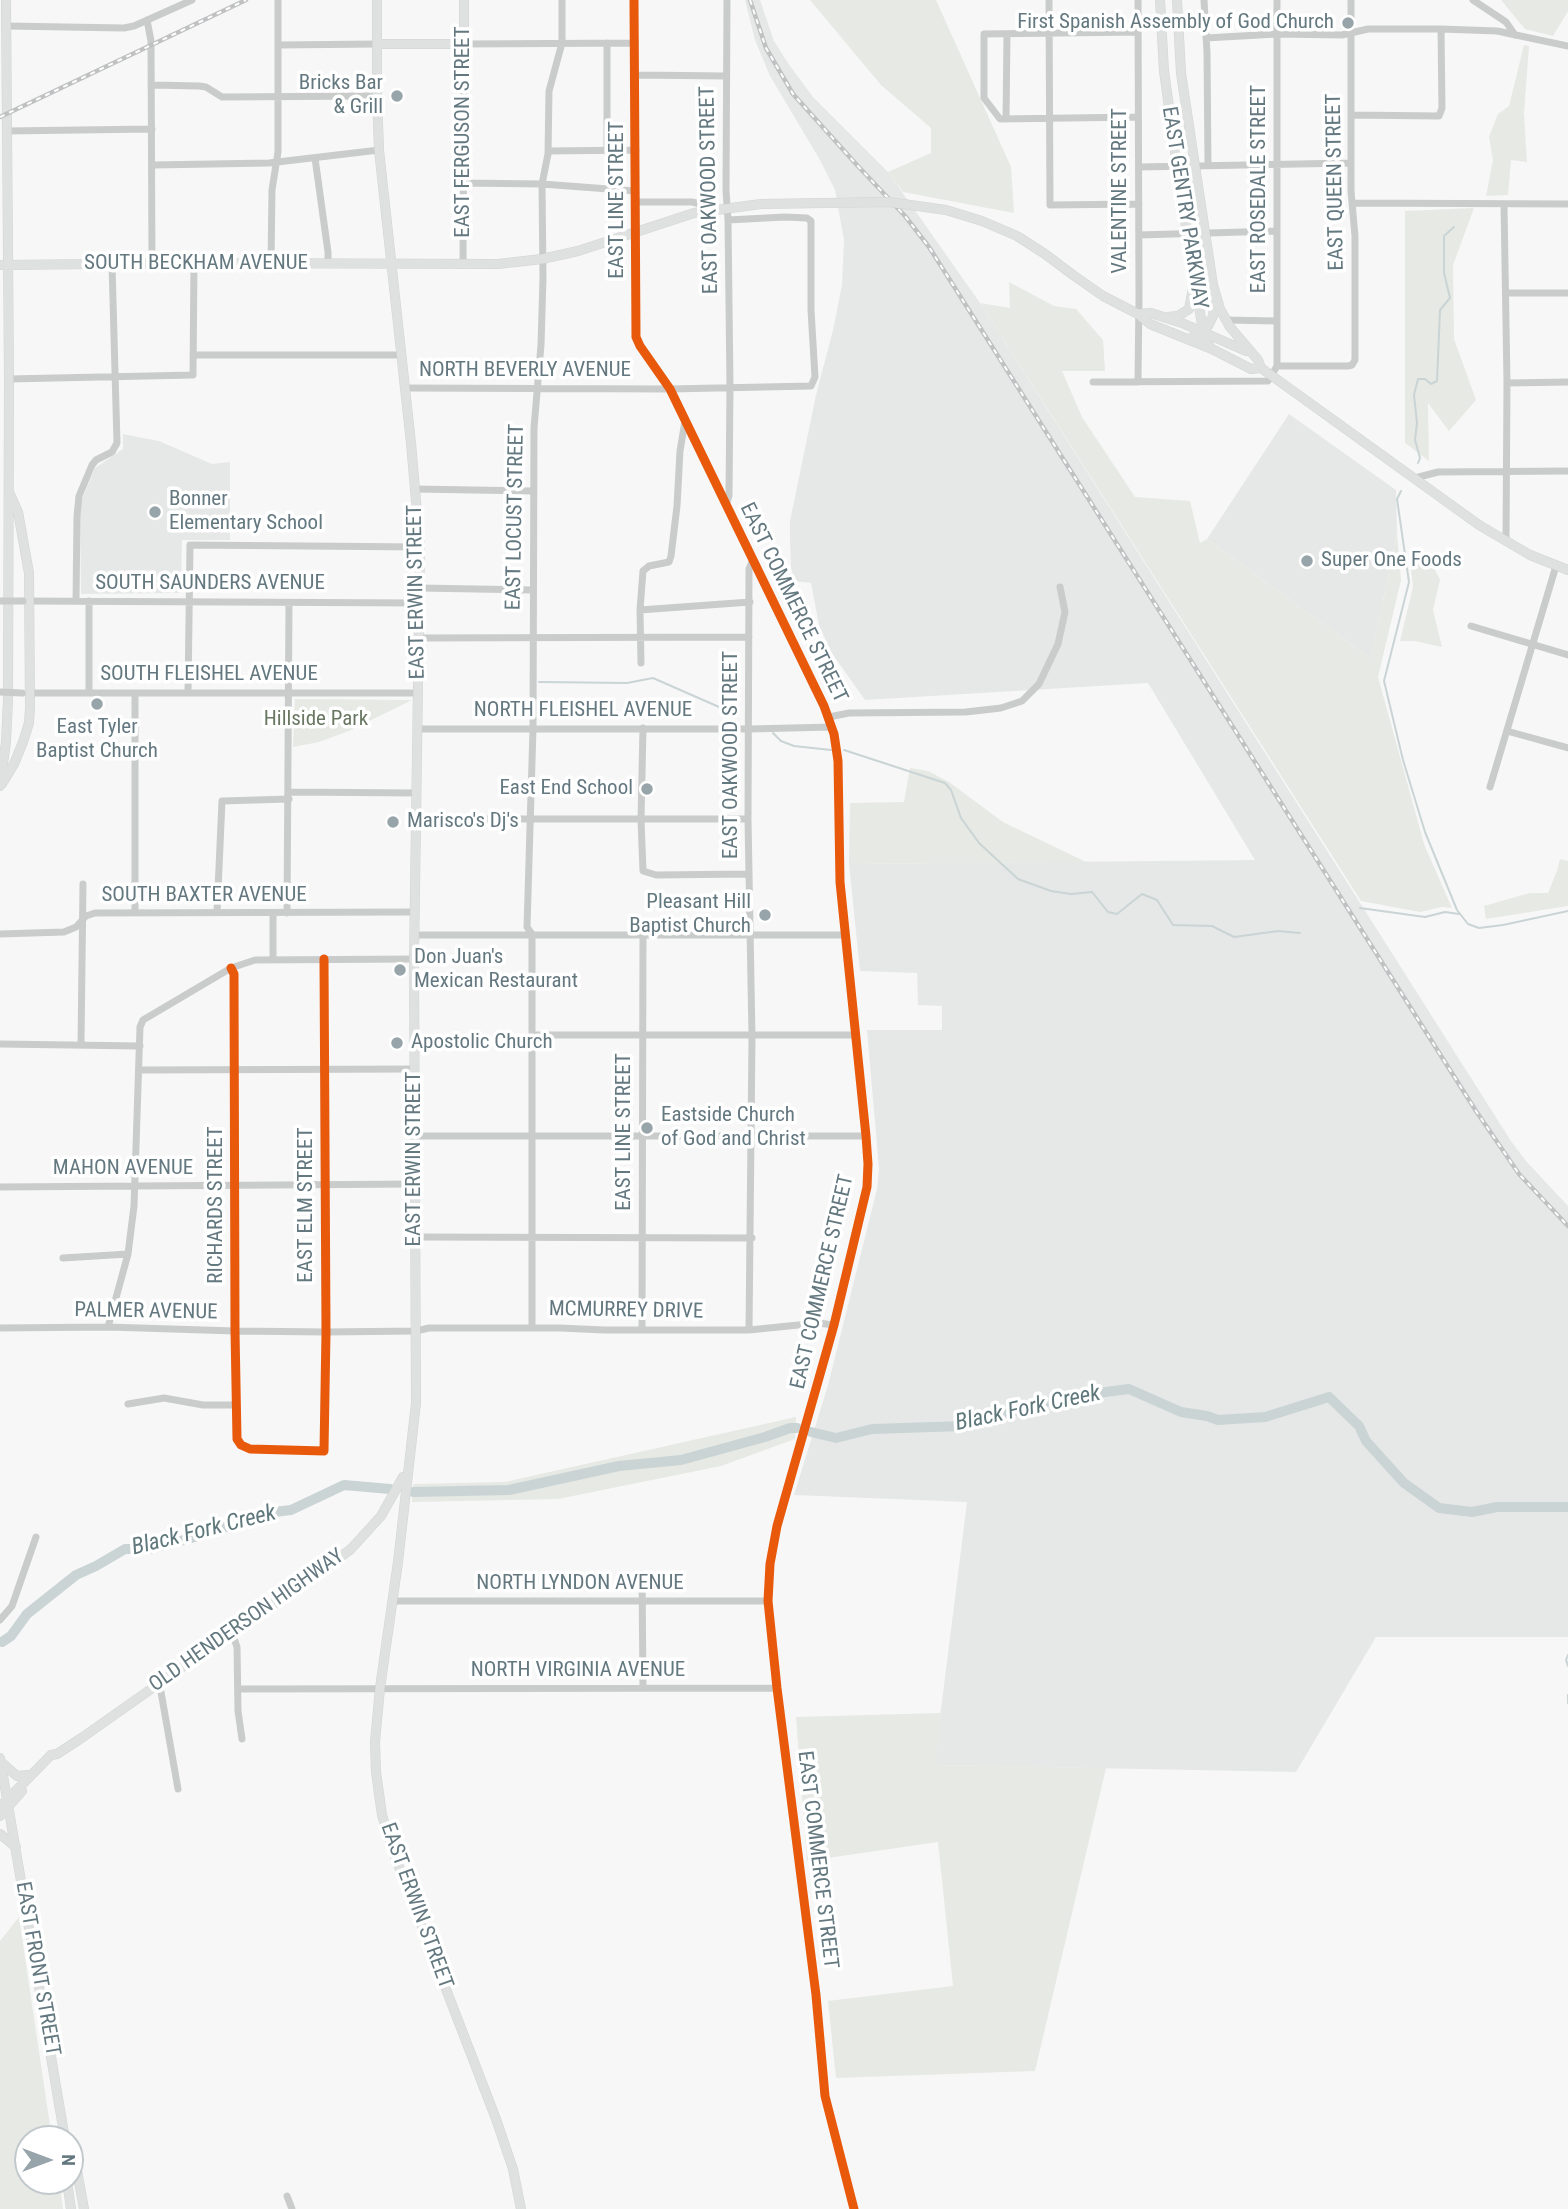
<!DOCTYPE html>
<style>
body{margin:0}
#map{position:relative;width:1568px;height:2209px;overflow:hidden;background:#f7f7f7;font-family:"Roboto Condensed",sans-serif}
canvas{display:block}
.north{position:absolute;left:14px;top:2125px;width:70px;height:70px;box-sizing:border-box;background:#fff;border:2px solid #c1c9cc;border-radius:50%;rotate:90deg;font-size:19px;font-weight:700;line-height:28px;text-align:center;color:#647880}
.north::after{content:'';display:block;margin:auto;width:24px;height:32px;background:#97a4aa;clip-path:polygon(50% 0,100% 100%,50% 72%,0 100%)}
</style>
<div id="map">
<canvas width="1568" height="2209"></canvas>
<div class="north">N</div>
</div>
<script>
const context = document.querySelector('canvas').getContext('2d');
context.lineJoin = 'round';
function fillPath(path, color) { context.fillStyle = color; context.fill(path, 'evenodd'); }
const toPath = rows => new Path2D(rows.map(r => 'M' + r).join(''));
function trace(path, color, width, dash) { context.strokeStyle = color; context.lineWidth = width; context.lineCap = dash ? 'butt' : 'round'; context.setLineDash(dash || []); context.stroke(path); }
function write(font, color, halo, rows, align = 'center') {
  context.font = font + ' "Roboto Condensed",sans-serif'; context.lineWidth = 7; context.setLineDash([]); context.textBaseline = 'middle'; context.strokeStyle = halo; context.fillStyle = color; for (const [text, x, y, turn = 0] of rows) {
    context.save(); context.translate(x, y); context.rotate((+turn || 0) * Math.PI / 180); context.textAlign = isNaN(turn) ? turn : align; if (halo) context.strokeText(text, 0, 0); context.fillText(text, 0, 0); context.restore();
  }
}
fillPath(toPath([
 [745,0,760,0,774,41,788,63,813,97,888,172,980,303,1511,1141,1526,1161,1568,1206,1568,1637,1376,1637,1296,1772,934,1765,967,1502,794,1495,828,1385,877,1189,879,1169,867,1030,942,1030,942,1006,918,1005,917,973,860,971,849,864,1255,860,1148,683,865,700,831,652,819,625,811,583,794,581,791,567,790,538,790,521,816,395,833,330,842,285,844,240,835,190,820,160,770,76,755,40],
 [1289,414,1396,490,1397,533,1371,659,1207,539],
 [123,434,159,441,212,464,230,462,230,540,182,540,181,593,81,594,80,515,82,499,95,468,123,449]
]), '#e6e8e7');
fillPath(toPath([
 [810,0,936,0,1011,167,1014,213,903,192,888,172,931,153,931,128,881,85],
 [1501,0,1568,0,1568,11,1553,36,1525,29],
 [1524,45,1529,46,1524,113,1527,162,1511,160,1508,195,1486,196,1493,160,1489,137,1498,114,1509,106],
 [1474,208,1453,265,1454,339,1476,400,1449,431,1428,403,1429,461,1405,443,1405,211],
 [1009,282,1054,306,1076,309,1103,340,1105,371,1062,371,1082,417,1135,497,1190,501,1200,543,1207,539,1371,659,1397,533,1401,580,1378,677,1424,844,1452,908,1442,907,1420,912,1361,901,980,303,1010,308],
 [1409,552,1428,555,1440,580,1433,610,1442,647,1415,641,1400,641,1413,587],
 [295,699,296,699,412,700,349,731,319,742,293,747],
 [910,768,928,771,949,782,1003,822,1086,862,849,864,850,803,904,802],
 [1560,859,1568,861,1568,906,1486,919,1484,906,1530,893,1548,893,1557,871],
 [796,1417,795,1439,721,1466,558,1499,412,1502,413,1484,505,1482],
 [941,1713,935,1765,1106,1768,1035,2071,836,2078,828,2001,953,1986,938,1842,807,1861,796,1717],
 [19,1917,52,2139,28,2139,28,2181,59,2181,63,2209,0,2209,0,1941]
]), '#e6e9e4');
trace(toPath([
 [1418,463,1420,458,1415,440,1417,423,1414,395,1418,379,1425,379,1431,384,1437,381,1440,310,1450,298,1444,273,1444,236,1454,227],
 [1401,491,1397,499,1409,582,1384,681,1403,760,1425,832,1457,910,1468,924,1479,928,1503,925,1568,911],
 [539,682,627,683,653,678,735,714],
 [773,733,781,741,794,746,831,750],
 [844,750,945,783,951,790,961,818,979,843,1018,879,1051,891,1071,894,1092,892,1108,912,1117,914,1142,894,1157,900,1173,925,1212,926,1234,937,1278,931,1300,933],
 [1360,908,1425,917,1445,912,1459,914],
 [1568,1655,1566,1660,1568,1666],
 [1568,1695,1568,1703]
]), '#cad4d5', 2);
trace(toPath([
 [811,1432,836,1438,872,1429,963,1426,1059,1398,1129,1389,1181,1412,1207,1416,1218,1420,1265,1417,1329,1397,1359,1426,1366,1441,1404,1483,1439,1508,1472,1512,1497,1507,1568,1507],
 [413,1492,509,1490,619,1466,681,1460,765,1437,790,1428,797,1428],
 [2,1642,11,1636,27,1614,76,1575,96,1566,125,1549,150,1549,206,1534,266,1513,291,1510,344,1485,390,1489]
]), '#cad4d5', 10);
const major = toPath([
 [377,0,377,96,379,150,411,443,420,547,414,959,416,1403,398,1562,380,1688,375,1742,376,1772,382,1815,394,1854,496,2119,513,2169,521,2209],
 [1160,0,1164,71,1182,202,1203,331,1206,342,1212,349],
 [1177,0,1181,73,1213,285,1214,306,1213,316,1208,326,1200,334,1188,339],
 [377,44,464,44,464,0],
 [0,265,194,263,498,264,542,259,578,251,694,213,761,204],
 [1073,275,1103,296,1138,314,1150,324,1212,349,1251,369,1261,368],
 [1213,285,1220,309,1230,327,1258,360,1261,368,1479,525,1530,555,1568,570],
 [1138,314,1151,313,1182,323,1246,351],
 [1168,317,1178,316,1189,309,1193,288],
 [2,784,14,764,23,742,29,723,30,708,29,573,18,512,9,492],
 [0,786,6,742,8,700,9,379,6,0],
 [0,1758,65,2139],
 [1,1762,17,1776,29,1775],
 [0,1807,51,1755,57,1754,83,1737,232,1632,314,1577,351,1549,381,1516,403,1477],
 [0,1816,22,1791],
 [0,1834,16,1847],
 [70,2146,73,2149,84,2209],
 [67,2181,71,2209]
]);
trace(major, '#d3d4d5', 10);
trace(toPath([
 [562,0,562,43,549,91,548,154,542,184,543,278,541,345,534,428,533,729,527,927,532,934,532,1035,856,1035],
 [634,0,636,337,640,346,670,389,824,706,834,734,838,761,840,882,866,1136,868,1164,867,1187,834,1325,777,1526,770,1564,768,1601,777,1688,816,1995,825,2096,854,2209],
 [1049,0,1050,205,1139,204],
 [1138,0,1139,297,1138,382],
 [1204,0,1207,52,1208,165],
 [1473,0,1506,22,1515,35],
 [147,20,151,41,152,264],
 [6,26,124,28,134,26,192,0],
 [1138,32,984,34,984,98,1000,119,1138,117],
 [1206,38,1277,34,1342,35,1368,29,1441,29,1497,31,1568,46],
 [278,45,377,44],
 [636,75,726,76],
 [151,85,199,86,206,87,222,97,377,96],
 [1351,115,1439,116,1442,108,1441,29],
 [1006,119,1007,34],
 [7,131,152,129],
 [548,151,636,150],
 [607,151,607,43],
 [315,158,328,252,328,264],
 [153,165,269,163,379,150],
 [1139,167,1351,163],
 [463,183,542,184,635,191],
 [635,202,692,202,717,208],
 [1352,203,1568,204],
 [1504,204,1507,383,1506,541],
 [1139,235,1277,231],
 [271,263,272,190,278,152,278,0],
 [463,265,464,44,635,43],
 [1506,293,1568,293],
 [1226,320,1277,321],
 [193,355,401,355],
 [1277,366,1348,366,1352,365,1355,360,1355,236,1351,191,1351,0],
 [9,379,193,375,194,263],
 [1093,382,1268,381,1277,366,1277,0],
 [1507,383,1568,382],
 [405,388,670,389,811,386,815,377,811,310,811,221,807,218,785,217,728,220],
 [1415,478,1438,472,1568,471],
 [415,489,533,491],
 [726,505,729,496,730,387,728,220,726,190,727,0],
 [420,588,533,590],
 [24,601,419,603],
 [76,601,77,516,79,496,92,465,96,460,112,452,117,443,112,264],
 [640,610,750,602],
 [1471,626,1568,655],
 [419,638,749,637],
 [641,663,640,610,643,571,649,566,669,562,671,556,677,506,680,451,685,421],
 [27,693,418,693],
 [89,693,89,601],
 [135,693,135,913],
 [188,693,190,545,420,547],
 [829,717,849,713,966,712,1001,708,1022,701,1039,684,1058,644,1065,612,1060,587],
 [643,728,641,820,643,871,656,875,749,874],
 [418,729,749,729,832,727],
 [1507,731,1568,748],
 [1490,787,1556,566],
 [289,792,416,793],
 [416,819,748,819],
 [217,912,222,801,289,799],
 [273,913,273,959],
 [287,913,289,603],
 [0,934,64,932,76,927,86,916,95,913,414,912],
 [414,935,845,935],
 [231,968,234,974,235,1331,237,1439,241,1445,250,1449,324,1451,326,1332,324,959],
 [0,1044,140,1046],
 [81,1044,83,884],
 [532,1048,532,1328],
 [140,1070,414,1069],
 [415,1136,866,1136],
 [0,1187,414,1184],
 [416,1237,752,1238],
 [63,1258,128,1254],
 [108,1327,128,1254,134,1206,140,1027,143,1020,231,968,255,960,414,959],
 [0,1328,108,1327,235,1331,326,1332,416,1331,429,1328,560,1328,604,1330,749,1330,818,1323,834,1325],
 [642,1330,643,935],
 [749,1330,752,1037,748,819,749,569,753,559],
 [128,1404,164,1398,203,1405,236,1405],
 [642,1574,643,1688],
 [392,1601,768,1601],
 [0,1620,12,1606,36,1537],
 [232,1632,237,1647,238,1711,242,1739],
 [157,1684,161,1692,178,1789],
 [238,1689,777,1688],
 [287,2196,292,2209]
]), '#cacccc', 7);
trace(major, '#dfe0e0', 9);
const rail = toPath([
 [750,0,766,48,793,94,856,164,905,216,929,247,1476,1111,1519,1174,1568,1226],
 [0,117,246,0]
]);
trace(rail, '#c0c1c2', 4.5);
trace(rail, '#fff', 2, [5]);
const majorBridge = toPath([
 [761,204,889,202,946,210,982,221,1017,236,1045,254,1073,275]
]);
trace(majorBridge, '#d3d4d5', 10, []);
trace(toPath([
 [0,601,23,601],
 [0,692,22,693]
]), '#cacccc', 7);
trace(majorBridge, '#dfe0e0', 9);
trace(toPath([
 [634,0,636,337,640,346,670,389,824,706,834,734,838,761,840,882,866,1136,868,1164,867,1187,834,1325,777,1526,770,1564,768,1601,777,1688,816,1995,825,2096,854,2209],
 [231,968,234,974,235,1331,237,1439,241,1445,250,1449,324,1451,326,1332,324,959]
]), '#e8590c', 9);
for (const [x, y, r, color] of [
 [1348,23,7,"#97a4aa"],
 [397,96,7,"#97a4aa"],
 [155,512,7,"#97a4aa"],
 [1307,561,7,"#97a4aa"],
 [97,704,7,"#97a4aa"],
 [647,789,7,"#97a4aa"],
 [393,822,7,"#97a4aa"],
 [765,915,7,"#97a4aa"],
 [400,970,7,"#97a4aa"],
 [397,1043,7,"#97a4aa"],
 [647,1128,7,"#97a4aa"]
]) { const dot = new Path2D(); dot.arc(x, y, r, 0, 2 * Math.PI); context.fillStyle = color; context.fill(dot); trace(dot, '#fff', 2.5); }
write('21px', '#647880', '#fff', [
 ["First Spanish Assembly of God Church",1334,23,"right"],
 ["Bricks Bar",383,84,"right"],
 ["& Grill",383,108,"right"],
 ["Bonner",169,500],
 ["Elementary School",169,524],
 ["Super One Foods",1321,561],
 ["East Tyler",97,728,"center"],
 ["Baptist Church",97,752,"center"],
 ["East End School",633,789,"right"],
 ["Marisco's Dj's",407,822],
 ["Pleasant Hill",751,903,"right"],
 ["Baptist Church",751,927,"right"],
 ["Don Juan's",414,958],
 ["Mexican Restaurant",414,982],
 ["Apostolic Church",411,1043],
 ["Eastside Church",661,1116],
 ["of God and Christ",661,1140]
], 'left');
write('21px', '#647880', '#fff', [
 ["EAST FERGUSON STREET",464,132,-90],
 ["EAST QUEEN STREET",1336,182,-91],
 ["EAST ROSEDALE STREET",1260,189,-90],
 ["EAST OAKWOOD STREET",710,190,-91],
 ["VALENTINE STREET",1121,191,-90],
 ["EAST LINE STREET",618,200,-90],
 ["EAST GENTRY PARKWAY",1184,208,81],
 ["SOUTH BECKHAM AVENUE",196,264],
 ["NORTH BEVERLY AVENUE",525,371],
 ["EAST LOCUST STREET",516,517,-89],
 ["SOUTH SAUNDERS AVENUE",210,584],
 ["EAST ERWIN STREET",417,592,-91],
 ["EAST COMMERCE STREET",793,603,64],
 ["SOUTH FLEISHEL AVENUE",209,675],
 ["NORTH FLEISHEL AVENUE",583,711],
 ["EAST OAKWOOD STREET",732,755,-90],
 ["SOUTH BAXTER AVENUE",204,896],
 ["EAST LINE STREET",625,1132,-90],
 ["EAST ERWIN STREET",415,1159,-90],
 ["MAHON AVENUE",123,1169],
 ["RICHARDS STREET",217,1205,-90],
 ["EAST ELM STREET",307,1205,-90],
 ["EAST COMMERCE STREET",823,1282,-77],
 ["MCMURREY DRIVE",626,1311,1],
 ["PALMER AVENUE",146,1312,1],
 ["NORTH LYNDON AVENUE",580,1584],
 ["OLD HENDERSON HIGHWAY",247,1621,-35],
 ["NORTH VIRGINIA AVENUE",578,1671],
 ["EAST COMMERCE STREET",817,1860,83],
 ["EAST ERWIN STREET",416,1906,70],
 ["EAST FRONT STREET",37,1969,80]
]);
write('21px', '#6a7863', '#fff', [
 ["Hillside Park",316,720]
]);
write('italic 23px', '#5e777b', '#fff', [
 ["Black Fork Creek",1028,1409,-12],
 ["Black Fork Creek",204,1531,-14]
]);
</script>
